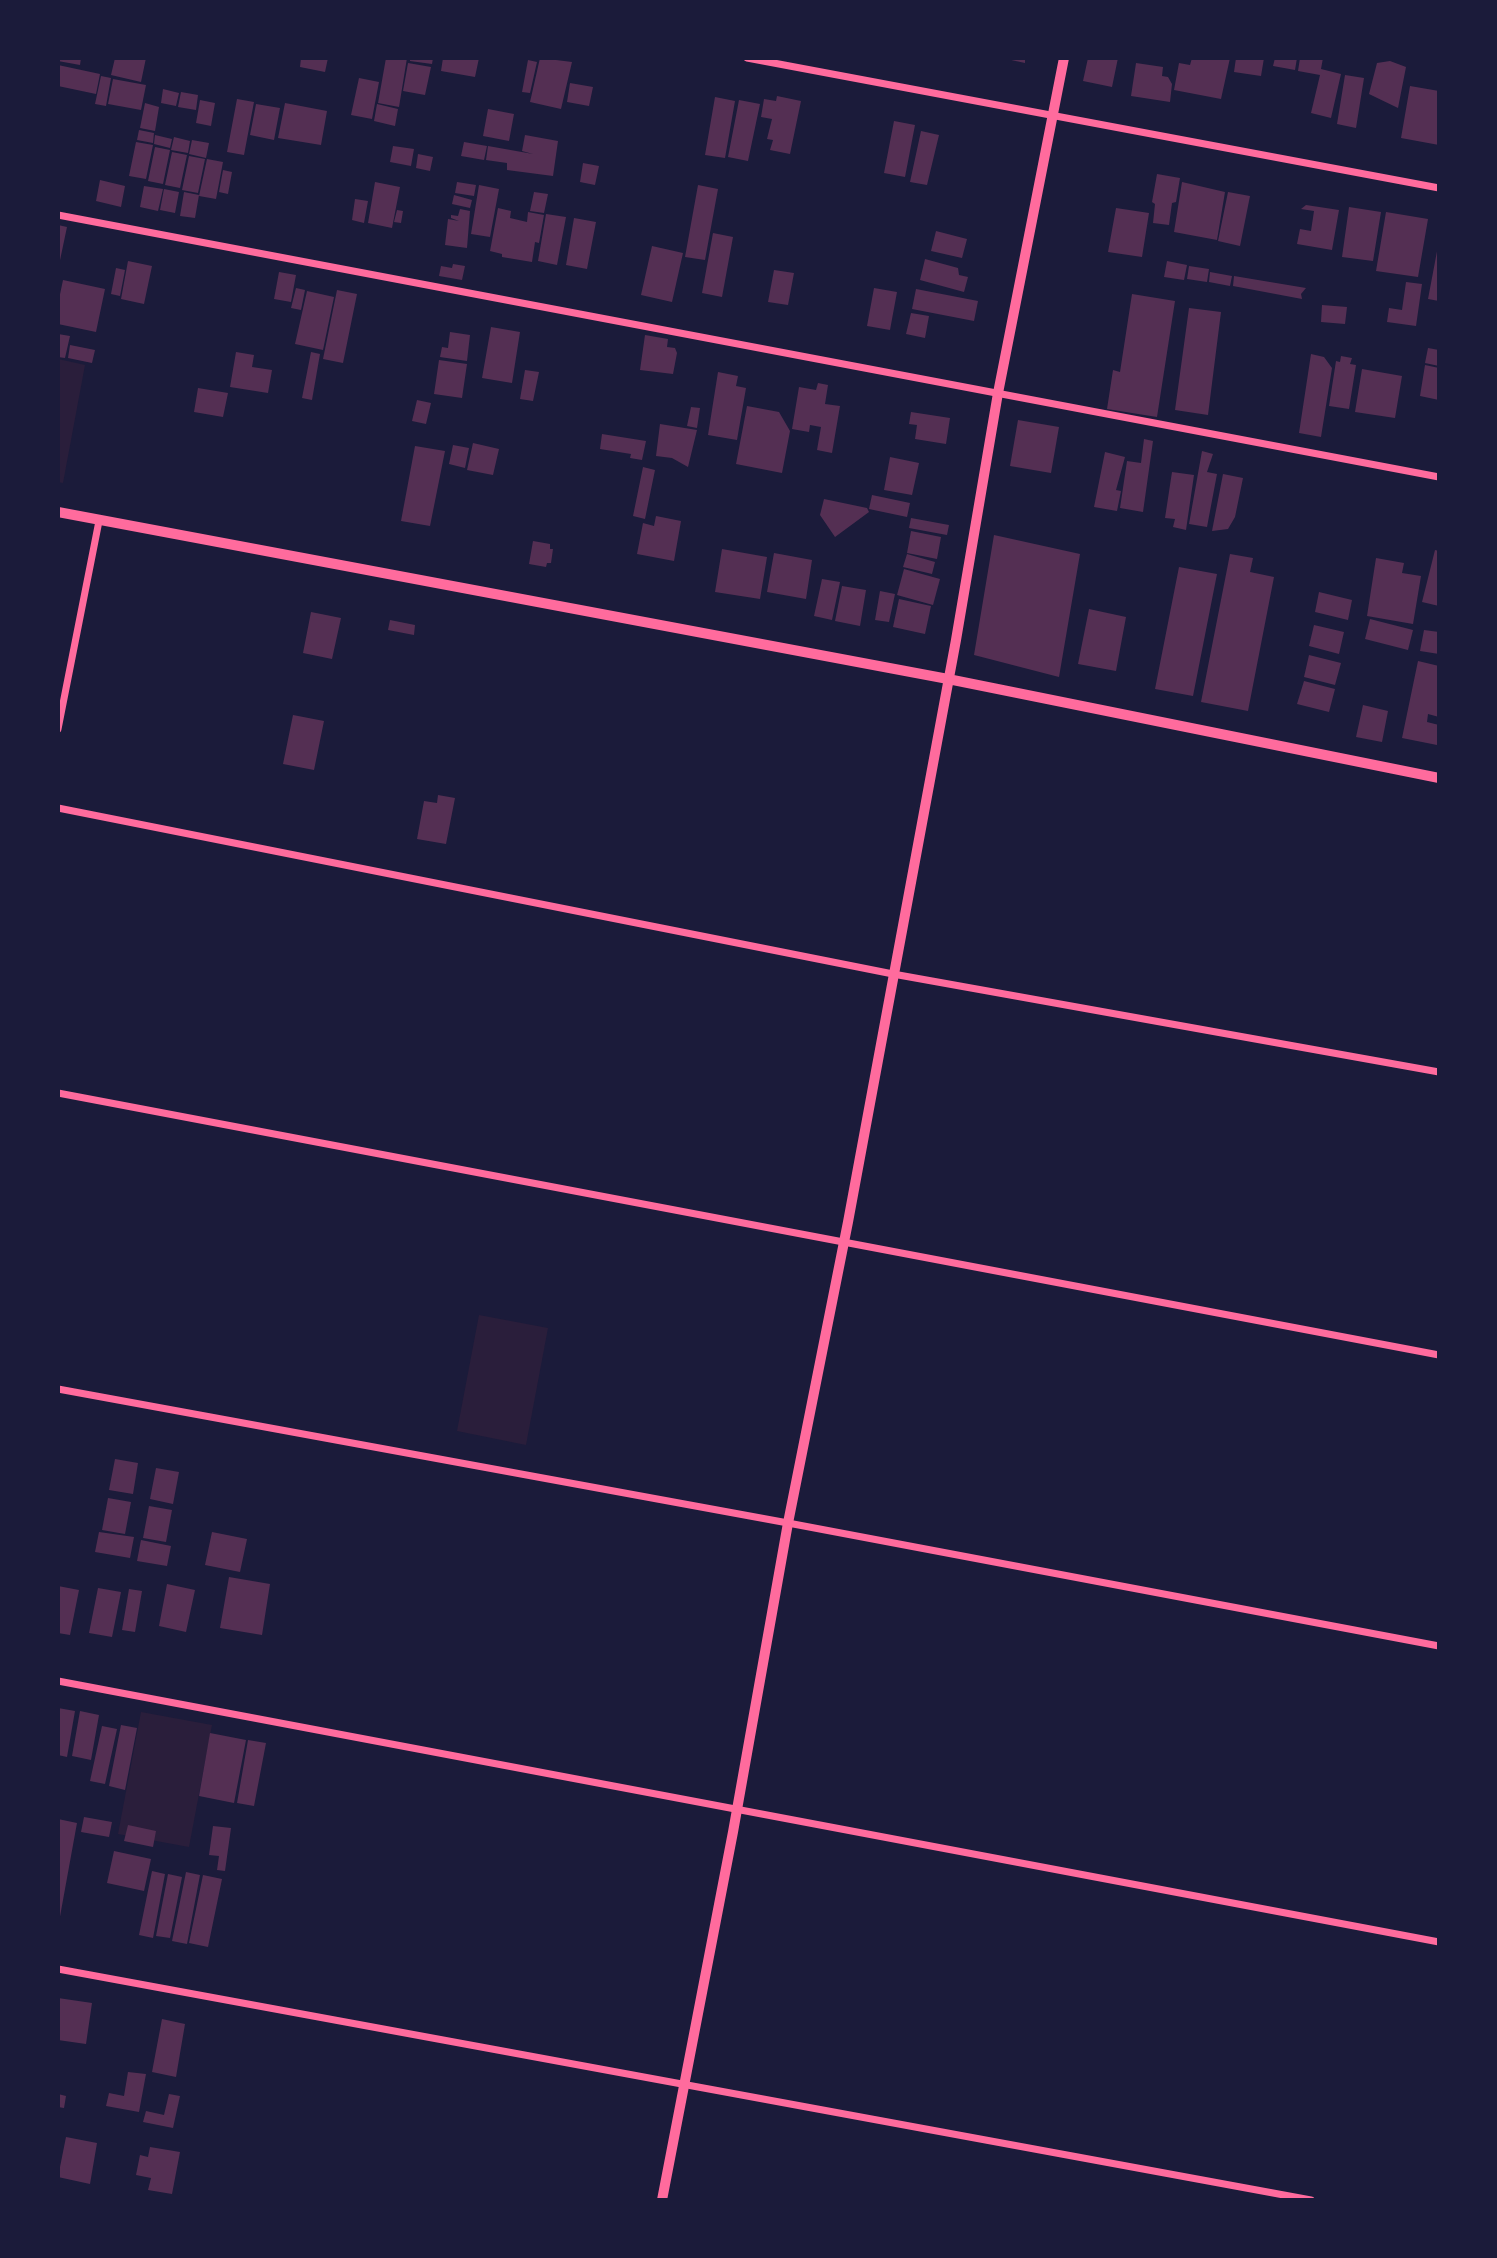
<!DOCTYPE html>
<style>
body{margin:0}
#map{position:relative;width:1497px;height:2258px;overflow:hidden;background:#1b1b3a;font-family:"Playfair Display",serif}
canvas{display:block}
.frame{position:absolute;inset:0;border:60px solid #1b1b3a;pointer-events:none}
</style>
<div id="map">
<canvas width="1497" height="2258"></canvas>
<div class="frame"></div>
</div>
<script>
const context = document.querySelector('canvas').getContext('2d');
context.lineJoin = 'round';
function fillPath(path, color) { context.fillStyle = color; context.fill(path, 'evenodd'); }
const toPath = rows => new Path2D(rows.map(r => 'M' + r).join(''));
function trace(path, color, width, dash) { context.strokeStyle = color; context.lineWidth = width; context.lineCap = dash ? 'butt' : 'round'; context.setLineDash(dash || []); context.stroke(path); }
fillPath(toPath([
 [58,359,85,365,63,483,58,482],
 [479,1315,548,1328,526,1445,457,1431],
 [141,1712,212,1725,189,1847,118,1834]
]), '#2a1e3b');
fillPath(toPath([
 [58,58,81,58,80,65,58,61],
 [115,58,146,58,141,82,111,75],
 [301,58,328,58,325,72,300,67],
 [386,58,407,58,399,107,378,103],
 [410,58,433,58,432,64,410,61],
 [443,58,479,58,475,77,441,71],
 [540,58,572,62,561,109,530,102],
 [1002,58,1025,58,1025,63],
 [1088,58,1118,58,1112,87,1083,81],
 [1192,58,1230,58,1221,99,1174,90,1179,63,1190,65],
 [1236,58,1264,58,1261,76,1234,72],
 [1275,58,1297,58,1295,70,1273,66],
 [1300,58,1323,58,1321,69,1341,74,1331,118,1311,113,1320,75,1298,71],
 [528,60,537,62,530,93,522,92],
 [1390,61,1406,67,1398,108,1369,94,1377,63],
 [408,63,431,67,425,95,403,91],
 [1136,63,1163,67,1162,76,1168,77,1172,84,1170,102,1131,96],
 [58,65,100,74,96,94,58,86],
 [1345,75,1364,78,1356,128,1337,124],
 [101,76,111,78,106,106,95,104],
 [359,78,379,82,372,119,351,115],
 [113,79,146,85,141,110,108,104],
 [570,83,593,87,589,106,567,102],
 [1410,86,1439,91,1439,145,1401,138],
 [163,89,179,93,176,106,161,103],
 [181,92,198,95,196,110,178,107],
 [777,96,801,101,790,154,770,150,773,140,767,139,772,119,761,117,764,99,776,101],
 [715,97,735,101,725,158,705,155],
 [237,99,254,102,244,155,227,152],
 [200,100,215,103,211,126,196,123],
 [739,100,760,104,748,161,728,157],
 [145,103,159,107,155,131,140,128],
 [285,103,327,111,321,145,278,138],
 [256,104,280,108,274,140,250,135],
 [377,104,398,109,395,126,374,121],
 [488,109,514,114,509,141,483,136],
 [894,121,915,125,905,177,884,173],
 [139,130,154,133,153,143,137,140],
 [921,131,939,135,927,185,910,182],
 [155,135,172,139,170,148,154,144],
 [525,135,558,141,553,176,507,170,507,163,486,160,488,146,533,154,522,151],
 [174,137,190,141,188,153,171,150],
 [192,140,209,143,206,158,189,154],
 [136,142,153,145,146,179,129,176],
 [464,142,487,146,484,160,461,156],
 [393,146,414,149,411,166,390,162],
 [155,147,170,150,163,184,148,181],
 [172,152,187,155,180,188,165,185],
 [418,154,433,157,430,171,416,168],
 [189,156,205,159,198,193,182,190],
 [207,159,223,162,216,199,199,196],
 [583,163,599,166,595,185,580,182],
 [223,170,232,172,228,194,219,192],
 [1157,174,1180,178,1176,202,1172,203,1169,225,1153,223,1155,204,1152,202],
 [100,180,125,186,121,207,96,201],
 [375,182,400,187,392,228,368,223],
 [457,182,476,185,474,196,455,193],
 [1182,182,1225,192,1217,240,1174,232],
 [479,185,499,189,490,237,471,234],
 [698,185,718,189,705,260,685,257],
 [144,186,163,189,158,211,140,207],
 [164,189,179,192,175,213,160,210],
 [184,192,199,195,195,218,180,216],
 [534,192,548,194,544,213,530,211],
 [1228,192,1250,196,1240,246,1218,241],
 [454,195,472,200,470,208,452,204],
 [355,199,368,201,364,223,352,220],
 [1306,205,1339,210,1332,250,1297,244,1300,229,1311,231,1314,211,1301,209],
 [1349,207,1381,212,1373,261,1342,257],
 [498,208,511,211,510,218,527,222,528,212,544,215,539,243,535,242,532,262,502,257,502,254,490,251],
 [1116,208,1149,213,1142,257,1108,252],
 [460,209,470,211,467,248,445,245,448,219,459,221,451,218,451,215,458,216],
 [397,210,403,211,401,223,394,222],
 [1386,212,1428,219,1418,277,1376,271],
 [546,214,566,217,557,265,538,261],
 [574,218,596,222,587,269,566,265],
 [58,225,67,227,59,265,58,264],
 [936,231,967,239,962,258,931,251],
 [713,233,733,237,722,297,702,293],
 [652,246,683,253,672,302,641,295],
 [1438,246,1439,246,1439,301,1428,299],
 [925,259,958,268,959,275,968,277,964,292,920,280],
 [128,261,152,266,144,304,121,299],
 [1167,261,1187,265,1184,280,1164,277],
 [453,264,465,266,462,280,439,276,441,266,452,268],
 [1189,266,1209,269,1207,282,1187,279],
 [116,268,125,270,120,296,111,294],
 [774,270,794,273,788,305,768,302],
 [279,272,296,275,291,302,274,299],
 [1210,272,1232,276,1230,286,1209,282],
 [1234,276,1306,288,1301,294,1302,299,1233,286],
 [63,280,105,289,96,332,58,324,58,304],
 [1406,282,1422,284,1416,326,1387,322,1389,308,1402,310],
 [296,288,305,290,301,310,291,308],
 [874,288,897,292,890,330,867,326],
 [916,289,978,301,974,321,912,309],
 [337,290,357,294,343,363,323,359],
 [307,291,334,297,323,350,295,344],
 [1132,294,1175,301,1157,417,1107,409,1113,370,1120,372],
 [1322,305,1347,307,1345,324,1321,322],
 [1189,308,1221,312,1208,415,1175,410],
 [911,313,929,316,925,338,906,334],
 [491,327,520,332,512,383,482,378],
 [450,332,470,335,467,361,440,357,442,347,448,348],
 [58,334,70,336,65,358,58,357],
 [645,335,668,339,667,347,675,348,677,353,673,374,640,370],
 [70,345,95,350,92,363,68,358],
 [1428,348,1439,350,1439,366,1425,363],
 [236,352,254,355,252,367,272,370,268,393,230,387],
 [311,352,320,354,312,400,302,398],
 [1311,354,1324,357,1332,368,1321,437,1299,433],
 [1341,356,1352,358,1350,364,1356,365,1349,409,1329,406,1336,361,1340,362],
 [439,360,467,364,462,398,434,394],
 [1425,365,1439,368,1439,400,1420,396],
 [1362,369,1402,376,1395,418,1355,412],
 [525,370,539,372,533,401,520,399],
 [718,372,738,376,736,386,746,388,737,440,708,435],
 [818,383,828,385,825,404,840,406,832,453,817,450,821,427,810,425,809,432,792,429,799,387,816,390],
 [198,388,228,393,223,417,194,412],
 [417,400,431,403,426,424,412,421],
 [747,406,779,412,790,431,782,473,736,464],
 [691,407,700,408,697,428,687,426],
 [911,412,950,418,946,444,915,439,917,425,909,424],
 [1018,420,1059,427,1051,473,1010,466],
 [660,424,697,430,688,467,672,458,656,456],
 [602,434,646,441,642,460,630,458,631,454,600,449],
 [1144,439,1153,441,1143,512,1120,508,1127,461,1141,463],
 [473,443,499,449,493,475,467,470],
 [453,445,469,448,465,468,449,464],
 [415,446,445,451,430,526,401,521],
 [1202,451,1213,454,1207,472,1217,474,1207,527,1189,524],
 [1105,452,1125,457,1116,490,1121,491,1117,511,1094,507],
 [890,457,919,463,912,495,884,490],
 [643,467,655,470,645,519,633,516],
 [1172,472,1194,475,1186,530,1173,527,1175,519,1165,518],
 [1223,474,1243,478,1235,517,1228,529,1212,531],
 [872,495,910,503,907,517,869,509],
 [824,499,867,508,869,512,835,537,820,515],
 [656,516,681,521,674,561,637,554,643,523,654,526],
 [911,518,949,525,947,535,909,528],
 [911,531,941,537,937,559,907,553],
 [994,535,1080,554,1059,677,974,655],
 [533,541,550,544,550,549,553,549,551,563,547,563,546,567,529,564],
 [722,549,767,557,760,599,715,592],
 [1435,550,1439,551,1439,606,1422,602],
 [774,553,812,560,806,599,767,592],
 [907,554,935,562,932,574,903,567],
 [1230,554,1253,558,1250,572,1274,577,1248,711,1201,702],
 [1376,558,1404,563,1402,573,1421,576,1413,624,1367,616],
 [1179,567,1217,574,1193,696,1155,689],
 [904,569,940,579,933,605,897,595],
 [822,579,840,582,832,620,814,616],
 [842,586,866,590,860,626,835,621],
 [880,591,895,594,889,622,875,620],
 [1319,592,1352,600,1348,620,1315,612],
 [899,599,931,606,925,634,893,627],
 [1089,609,1126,617,1116,671,1078,664],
 [311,612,341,618,332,659,303,653],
 [1370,619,1413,630,1408,650,1365,639],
 [390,620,415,625,414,635,388,630],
 [1314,625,1344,632,1339,654,1309,646],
 [1424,630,1439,632,1439,654,1420,651],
 [1309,655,1341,663,1335,685,1304,677],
 [1418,661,1439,666,1439,717,1428,714,1427,722,1439,725,1437,745,1402,738],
 [1304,681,1335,689,1329,712,1297,704],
 [1363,705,1388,711,1382,742,1356,737],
 [293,715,324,721,314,770,283,764],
 [438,795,455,798,446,844,417,839,424,801,437,803],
 [115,1459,138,1463,133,1494,109,1490],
 [156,1468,179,1472,173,1504,150,1499],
 [108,1498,131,1502,125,1534,102,1530],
 [149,1506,172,1510,166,1542,143,1538],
 [99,1532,134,1537,130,1558,95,1552],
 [212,1532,247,1539,240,1572,205,1565],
 [141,1540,171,1546,167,1566,137,1561],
 [229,1577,270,1584,262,1635,220,1628],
 [167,1584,195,1590,186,1632,159,1626],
 [58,1586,79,1590,70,1635,58,1633],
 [98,1588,121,1592,112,1637,89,1633],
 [129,1589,142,1591,135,1632,122,1630],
 [58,1708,75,1711,67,1757,58,1755],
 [80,1711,99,1715,91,1760,72,1756],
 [121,1725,137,1728,125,1790,109,1786],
 [102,1726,117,1729,105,1784,90,1781],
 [210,1733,246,1740,234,1803,199,1796],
 [248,1740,266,1743,254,1806,237,1803],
 [84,1817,112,1822,109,1837,81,1832],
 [58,1819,77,1823,59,1922,58,1922],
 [128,1825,156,1831,153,1847,124,1841],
 [213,1826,231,1828,225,1871,217,1870,219,1856,209,1855],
 [114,1851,151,1859,144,1891,107,1883],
 [152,1871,165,1874,153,1938,139,1935],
 [186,1872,200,1875,187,1944,172,1941],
 [168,1874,182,1877,170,1938,156,1936],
 [203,1875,222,1879,208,1947,189,1943],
 [58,1998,92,2003,86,2044,58,2040],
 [162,2019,185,2024,176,2077,152,2072],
 [128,2072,146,2074,139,2112,106,2106,109,2093,124,2096],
 [58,2094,66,2096,64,2108,58,2107],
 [169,2094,180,2096,173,2128,143,2122,146,2111,164,2115],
 [66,2137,97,2143,90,2184,58,2177],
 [150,2147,180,2152,172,2194,148,2190,151,2178,136,2175,140,2155,148,2157]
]), '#542f53');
trace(toPath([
 [747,58,1439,188],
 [58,215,1439,477],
 [58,729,99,521],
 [58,808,893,974,1439,1072],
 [58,1093,1439,1355],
 [58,1389,788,1523,1439,1646],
 [58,1681,1439,1942],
 [58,1969,1311,2200]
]), '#ff6b9d', 7);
trace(toPath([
 [58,512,948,679,1439,778],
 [662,2200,733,1832,788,1523,848,1222,956,640,998,393,1064,58]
]), '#ff6b9d', 10);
</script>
